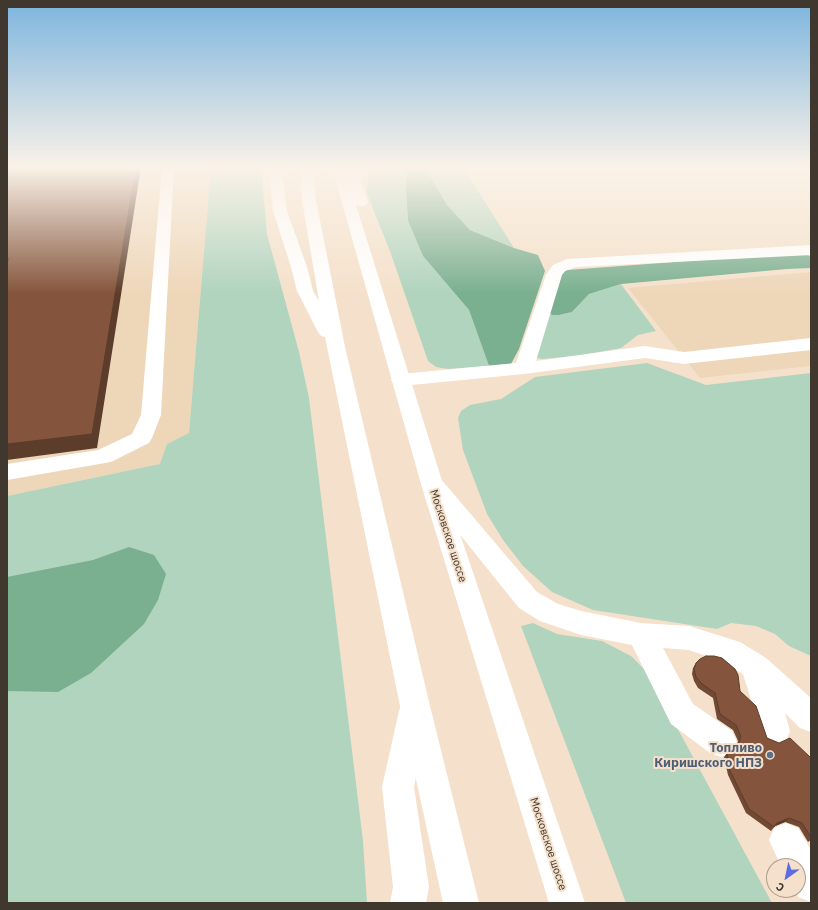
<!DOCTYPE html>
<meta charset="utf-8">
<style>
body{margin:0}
#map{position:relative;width:818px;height:910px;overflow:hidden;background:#f5e1cb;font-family:"IBM Plex Sans",sans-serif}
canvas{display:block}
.frame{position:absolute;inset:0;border:8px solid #40382f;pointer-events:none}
.north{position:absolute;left:766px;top:858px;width:40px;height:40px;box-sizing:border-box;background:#f5e1cb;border:1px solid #ad9d8d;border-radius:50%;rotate:213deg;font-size:11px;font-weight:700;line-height:16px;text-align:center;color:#40382f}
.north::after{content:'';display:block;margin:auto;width:14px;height:18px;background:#5f6be3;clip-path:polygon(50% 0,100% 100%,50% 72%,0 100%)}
</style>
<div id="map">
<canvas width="818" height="910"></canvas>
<div class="frame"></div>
<div class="north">С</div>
</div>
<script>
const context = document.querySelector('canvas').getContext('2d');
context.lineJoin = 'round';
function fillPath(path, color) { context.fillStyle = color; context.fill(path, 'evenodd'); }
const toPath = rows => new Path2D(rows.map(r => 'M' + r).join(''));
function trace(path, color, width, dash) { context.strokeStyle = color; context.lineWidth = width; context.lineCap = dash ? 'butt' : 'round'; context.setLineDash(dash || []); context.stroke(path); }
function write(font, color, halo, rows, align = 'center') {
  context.font = font + ' "IBM Plex Sans",sans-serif'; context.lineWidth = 4; context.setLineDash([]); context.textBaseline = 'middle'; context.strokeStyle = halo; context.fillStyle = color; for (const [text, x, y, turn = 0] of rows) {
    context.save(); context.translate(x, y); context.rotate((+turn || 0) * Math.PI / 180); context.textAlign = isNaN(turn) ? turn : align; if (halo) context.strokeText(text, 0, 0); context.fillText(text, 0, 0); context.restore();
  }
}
fillPath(toPath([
 [7,167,211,167,189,433,167,444,161,464,7,496],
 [811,272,811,366,700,378,628,288]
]), '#eed6b9');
fillPath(toPath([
 [211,167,261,167,267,234,299,352,309,398,363,841,367,903,7,903,7,496,160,464,167,444,189,433],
 [370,167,407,167,406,191,408,221,423,256,469,310,489,366,448,369,436,367,428,361,391,254,366,191],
 [425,167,466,167,465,170,514,248,470,230,447,205],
 [621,284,656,331,638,335,621,348,577,356,542,359,532,357,549,312,552,315,559,315,572,312,589,294],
 [647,363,706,385,811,373,811,656,789,646,775,634,756,626,731,623,717,629,593,610,552,592,523,566,503,540,487,514,463,450,458,418,461,411,470,405,501,399,535,377],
 [533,623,557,634,602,641,631,656,647,672,772,903,626,903,521,626]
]), '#b0d4be');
fillPath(toPath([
 [407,167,425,167,447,205,470,230,514,248,538,255,545,271,519,349,511,364,489,366,469,310,423,256,408,221,406,191],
 [797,253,811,256,811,268,787,269,621,284,589,294,572,312,559,315,552,315,549,312,559,275,567,270],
 [129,547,154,555,166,574,158,600,144,624,91,673,58,692,7,691,7,577,93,560]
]), '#7aaf90');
fillPath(toPath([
 [162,167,174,167,161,415,152,438,149,443,111,462,7,480,7,464,98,450,132,434,141,415,162,167],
 [811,245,811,255,576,267,565,271,562,275,536,361,645,346,684,352,811,338,811,350,684,364,645,358,524,374,401,386,394,384,391,380,394,376,401,374,516,363,546,275,553,265,567,259,811,245],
 [432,476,440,478,537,592,558,604,581,611,641,623,689,626,740,642,766,658,811,698,811,732,800,728,785,713,790,731,786,741,775,746,764,741,743,674,721,661,689,650,663,648,693,704,732,731,737,742,732,753,721,757,710,753,671,724,632,645,581,635,540,621,519,608,424,490,421,484,424,478,432,476],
 [786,823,798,828,811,850,811,902,798,897,795,890,798,890,798,866,781,866,769,840,774,828,786,823]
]), '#fff');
fillPath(toPath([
 [414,697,425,701,429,711,414,787,429,887,426,903,390,903,393,887,382,787,399,711,403,701,414,697]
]), '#fff');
fillPath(toPath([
 [269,167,281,167,287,211,307,267,313,291,319,301,302,200,300,167,312,167,316,200,345,347,430,706,479,903,443,903,400,706,325,337,321,336,318,332,297,291,291,267,273,211,269,167],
 [332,167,344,167,348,178,351,167,363,167,361,183,368,202,366,205,361,206,356,205,443,484,585,903,549,903,421,484,332,167]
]), '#fff');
fillPath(toPath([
 [696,663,740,691,767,738,811,758,811,840,808,842,799,827,785,822,775,826,771,831,746,813,728,775,724,757,727,753,735,750,738,741,733,730,717,719,713,698,698,688,694,681,692,674,693,668]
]), '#724934');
fillPath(toPath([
 [136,167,141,167,97,448,7,460,7,444],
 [789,818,785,822,773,827,777,823]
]), '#5c3c2a');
const building = toPath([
 [7,167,136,167,92,434,7,444,7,264,9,258,7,258,7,167],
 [706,656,714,656,722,658,735,669,738,675,740,691,756,706,767,738,779,743,790,738,811,758,811,837,802,823,789,818,777,823,774,827,749,809,730,771,727,753,736,749,741,737,736,725,720,714,715,693,701,683,696,677,694,669,696,663,700,659,706,656]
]);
fillPath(building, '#84553c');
trace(building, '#5c3c2a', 1);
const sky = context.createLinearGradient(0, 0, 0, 294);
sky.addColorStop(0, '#7cb5de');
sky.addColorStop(0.57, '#faf2e8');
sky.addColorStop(1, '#faf2e800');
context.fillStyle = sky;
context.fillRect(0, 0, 818, 294);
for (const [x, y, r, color] of [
 [770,755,4,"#5c6f8a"]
]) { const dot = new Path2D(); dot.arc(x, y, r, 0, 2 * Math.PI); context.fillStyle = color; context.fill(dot); trace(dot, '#f5e1cb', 1.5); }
write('11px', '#40382f', '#f5e1cb', [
 ["Московское шоссе",448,536,72],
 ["Московское шоссе",548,844,72]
]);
write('bold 13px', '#4e5e75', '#f5e1cb', [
 ["Топливо",762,748],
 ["Киришского НПЗ",762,763]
], 'right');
</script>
